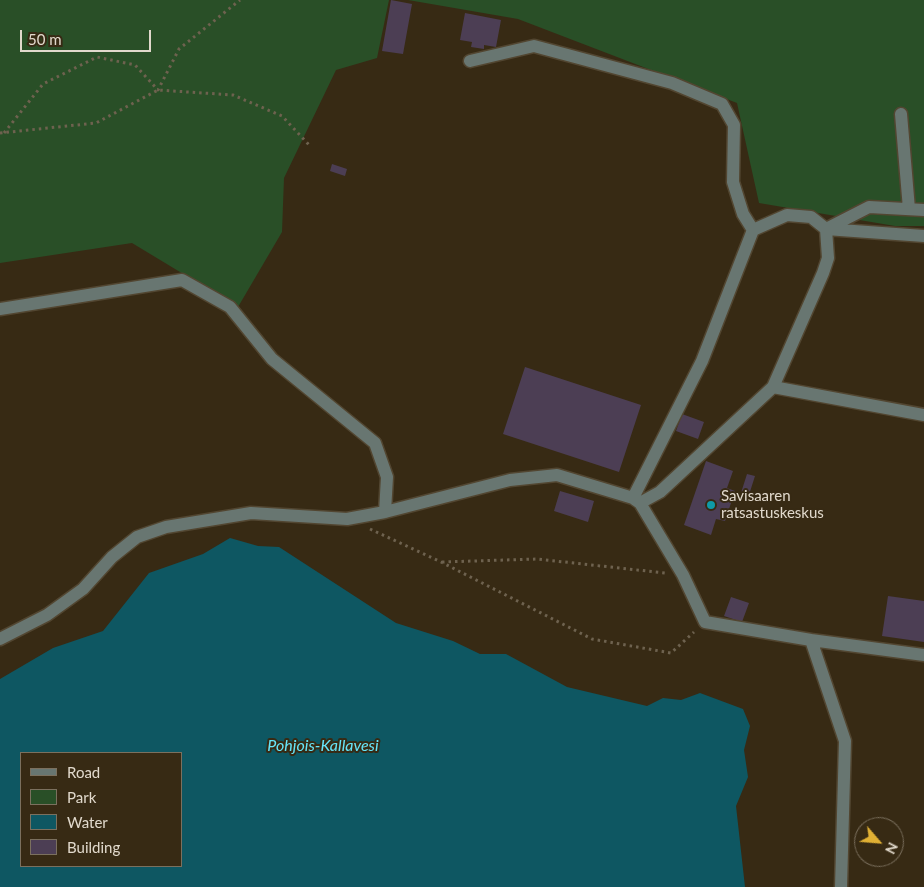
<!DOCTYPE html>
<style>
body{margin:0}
#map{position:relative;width:924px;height:887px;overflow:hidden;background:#372a14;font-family:Lato,sans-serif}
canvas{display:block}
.legend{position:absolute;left:20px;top:752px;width:162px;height:115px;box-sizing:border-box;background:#372a14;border:1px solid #7b705e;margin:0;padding:6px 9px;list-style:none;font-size:15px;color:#e1d9cc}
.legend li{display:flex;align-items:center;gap:10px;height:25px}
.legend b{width:25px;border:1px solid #7b705e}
.north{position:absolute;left:854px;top:817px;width:50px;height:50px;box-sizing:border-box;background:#372a14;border:1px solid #7b705e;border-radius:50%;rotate:117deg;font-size:14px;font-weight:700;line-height:20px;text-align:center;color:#e1d9cc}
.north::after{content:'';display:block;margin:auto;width:18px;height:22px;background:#e0b034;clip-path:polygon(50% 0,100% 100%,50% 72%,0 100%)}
.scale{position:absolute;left:20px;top:30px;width:131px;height:22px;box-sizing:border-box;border:2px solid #e1d9cc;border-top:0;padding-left:6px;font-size:15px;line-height:18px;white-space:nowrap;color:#e1d9cc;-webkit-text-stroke:4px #372a14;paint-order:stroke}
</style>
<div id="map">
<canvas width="924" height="887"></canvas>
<ul class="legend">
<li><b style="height:6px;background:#687671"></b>Road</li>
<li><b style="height:14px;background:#294f27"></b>Park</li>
<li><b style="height:14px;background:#0e5762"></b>Water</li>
<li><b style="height:14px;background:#4c3e54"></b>Building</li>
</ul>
<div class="north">N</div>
<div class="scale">50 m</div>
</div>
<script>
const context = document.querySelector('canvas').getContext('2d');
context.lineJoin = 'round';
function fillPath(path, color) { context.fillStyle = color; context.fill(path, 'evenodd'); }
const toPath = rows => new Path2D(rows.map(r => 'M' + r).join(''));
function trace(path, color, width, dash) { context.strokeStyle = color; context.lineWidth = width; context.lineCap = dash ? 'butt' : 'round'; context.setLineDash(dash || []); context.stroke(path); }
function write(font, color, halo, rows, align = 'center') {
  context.font = font + ' Lato,sans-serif'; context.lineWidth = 4; context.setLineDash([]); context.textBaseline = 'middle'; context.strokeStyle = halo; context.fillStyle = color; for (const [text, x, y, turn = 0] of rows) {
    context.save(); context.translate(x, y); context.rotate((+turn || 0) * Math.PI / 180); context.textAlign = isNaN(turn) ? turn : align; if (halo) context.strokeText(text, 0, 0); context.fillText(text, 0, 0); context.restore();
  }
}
fillPath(toPath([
 [0,0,389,0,377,58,336,70,284,178,282,232,238,307,132,243,0,263],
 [408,0,924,0,924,226,895,226,759,203,737,103,518,19]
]), '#294f27');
fillPath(toPath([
 [230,538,258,546,279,547,396,623,453,641,480,654,506,654,567,687,647,706,663,698,681,700,700,693,743,709,750,726,744,750,748,777,736,806,745,887,0,887,0,679,53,648,103,631,149,573,203,554],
 [21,753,181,753,181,866,21,866]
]), '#0e5762');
fillPath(toPath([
 [391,0,412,4,403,54,382,51],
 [465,13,501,20,496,47,484,45,484,49,471,47,472,42,460,40],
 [332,164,347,169,345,176,330,171],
 [525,367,641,405,619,472,503,434],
 [682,414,704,422,698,439,676,431],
 [706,461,733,471,727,488,735,491,725,521,716,519,711,535,684,525],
 [747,474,755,476,748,498,740,496],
 [560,491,594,501,588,522,554,511],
 [888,596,924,601,924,642,882,636],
 [731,597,749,603,742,622,724,616]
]), '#4c3e54');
const minor = toPath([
 [470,61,534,46,672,83,722,104,734,125,733,182,743,214,753,230,702,361,633,498],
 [901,114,909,209],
 [826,229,869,207,924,210],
 [753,230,787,215,811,217,826,229,924,236],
 [0,309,182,280,230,307,272,359,375,443,387,477,385,512],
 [773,387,924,415],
 [640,503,660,492,773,387,823,273,828,258,826,229],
 [0,639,47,615,83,589,112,557,137,537,166,527,251,513,347,519,385,512,510,480,557,475,633,498,640,503,683,575,705,622,811,640,845,741,841,887],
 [811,640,924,655]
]);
trace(minor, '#524631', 15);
trace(toPath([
 [0,133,96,123,158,90,233,95,282,116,310,146],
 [4,133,43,84,97,57,135,65,158,90,179,49,240,0],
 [370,529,441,562,592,639,671,653,694,632],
 [442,562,537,559,665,573]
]), '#6e624f', 3, [2.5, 4]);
trace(minor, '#687671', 12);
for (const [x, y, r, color] of [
 [711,505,5,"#0f9aa8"]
]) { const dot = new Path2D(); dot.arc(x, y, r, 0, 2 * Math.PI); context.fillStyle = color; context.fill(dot); trace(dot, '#372a14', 2); }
write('15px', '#e1d9cc', '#372a14', [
 ["Savisaaren",721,496],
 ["ratsastuskeskus",721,513]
], 'left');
write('italic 16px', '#66e5f9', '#372a14', [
 ["Pohjois-Kallavesi",323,746]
]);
</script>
